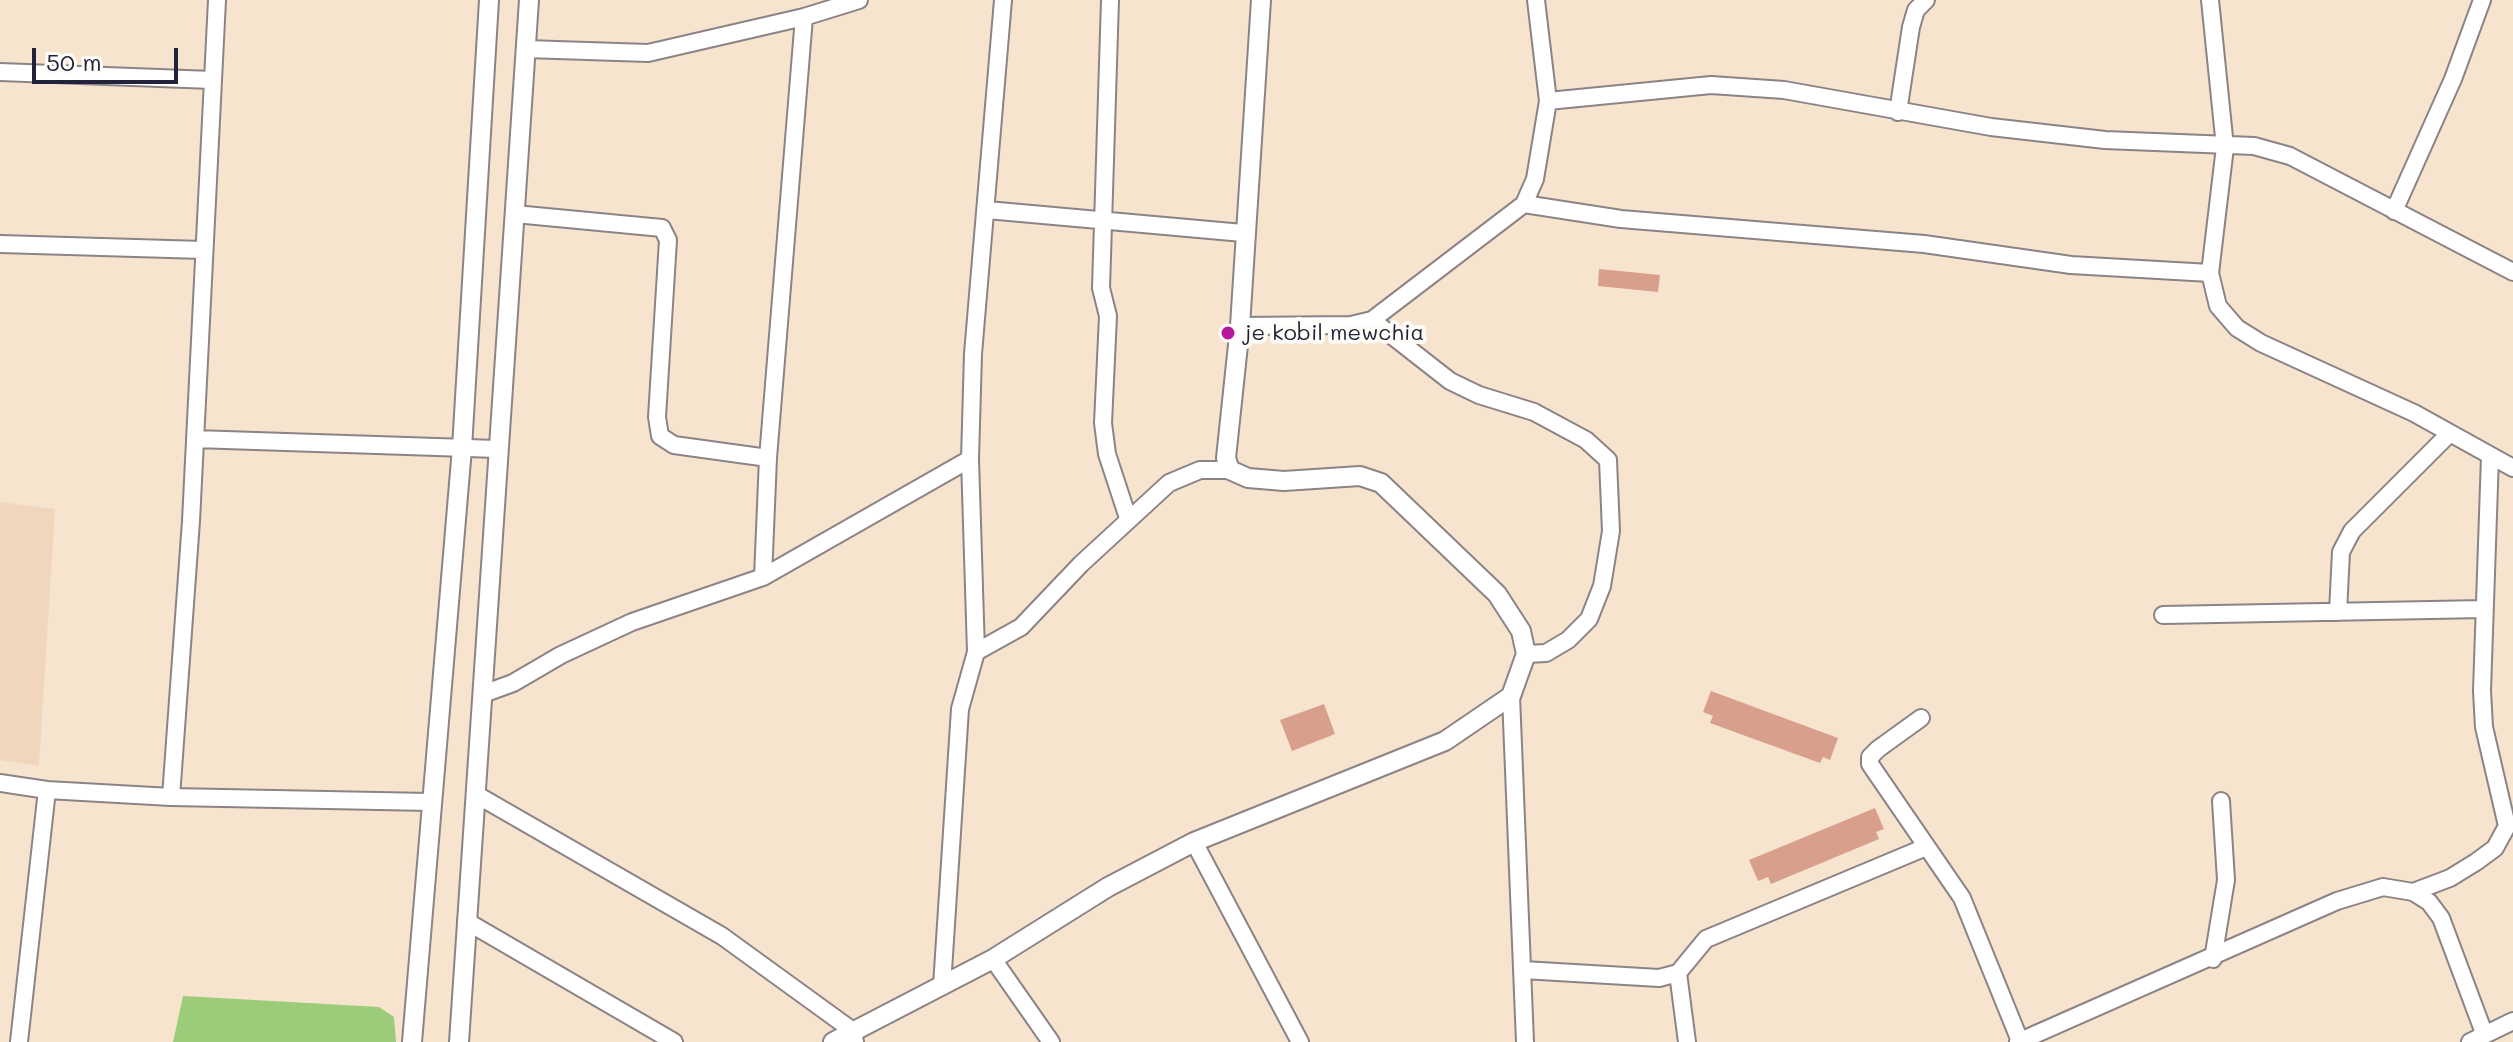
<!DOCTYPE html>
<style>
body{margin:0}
#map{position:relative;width:2513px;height:1042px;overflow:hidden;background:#f7e4cf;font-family:Mali,sans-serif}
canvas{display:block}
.scale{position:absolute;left:32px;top:48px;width:146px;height:36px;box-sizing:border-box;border:4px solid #22223b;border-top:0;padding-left:10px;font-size:24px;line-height:28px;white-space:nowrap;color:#22223b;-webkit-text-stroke:6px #fdfcf7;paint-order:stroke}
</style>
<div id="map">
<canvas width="2513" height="1042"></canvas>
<div class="scale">50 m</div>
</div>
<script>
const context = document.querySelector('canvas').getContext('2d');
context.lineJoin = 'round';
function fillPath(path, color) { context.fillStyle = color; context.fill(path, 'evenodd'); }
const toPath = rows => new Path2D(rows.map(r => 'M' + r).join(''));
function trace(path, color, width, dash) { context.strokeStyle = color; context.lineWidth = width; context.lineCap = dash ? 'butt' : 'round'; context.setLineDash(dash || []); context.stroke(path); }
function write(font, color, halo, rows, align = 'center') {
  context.font = font + ' Mali,sans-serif'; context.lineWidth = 8; context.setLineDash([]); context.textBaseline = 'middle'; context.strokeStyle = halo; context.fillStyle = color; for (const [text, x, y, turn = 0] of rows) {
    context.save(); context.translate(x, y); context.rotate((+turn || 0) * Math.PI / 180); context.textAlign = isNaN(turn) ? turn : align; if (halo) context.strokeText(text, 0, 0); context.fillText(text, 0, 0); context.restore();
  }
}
fillPath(toPath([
 [0,502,55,509,39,766,0,760]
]), '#efd6bc');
fillPath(toPath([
 [183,996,379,1007,394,1017,396,1042,173,1042]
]), '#9ccb7a');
fillPath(toPath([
 [1599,269,1660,275,1658,292,1598,286],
 [1711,691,1838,738,1830,760,1823,757,1820,763,1710,723,1713,716,1703,712],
 [1324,704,1335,734,1292,751,1280,720],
 [1875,808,1884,829,1876,832,1879,839,1771,884,1768,877,1758,881,1749,860]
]), '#d89f8c');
const minor = toPath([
 [1110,0,1101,288,1108,316,1103,423,1107,454,1128,518],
 [2210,0,2225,147,2210,273,2218,306,2237,328,2261,343,2414,413,2513,468],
 [526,49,648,53,804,17,859,0],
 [0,72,212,80],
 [1548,101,1711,85,1784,90,1991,127,2105,140,2254,146,2290,156,2513,272],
 [1898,112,1911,27,1916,10,1926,0],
 [1524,204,1621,219,1924,244,2071,265,2210,273],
 [987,210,1243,233],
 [2394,211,2453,79,2482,0],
 [515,214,662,228,668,240,657,417,660,436,674,445,768,458],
 [0,244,203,250],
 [1372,320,1450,381,1479,395,1534,412,1586,440,1608,460,1611,531,1602,586,1589,619,1568,640,1546,653,1526,654],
 [1240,326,1351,325,1372,320,1524,204,1535,179,1548,101,1536,0],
 [195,439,497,449],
 [763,577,768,458,804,17],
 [2338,612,2341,552,2352,531,2450,433],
 [2163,615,2484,609],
 [976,652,1021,627,1081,564,1169,483,1200,470,1230,470],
 [483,694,513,683,561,655,632,622,763,577,970,459],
 [1511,696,1525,1042],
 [1921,718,1878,749,1870,757,1870,764,1962,898,2020,1041],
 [0,783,47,790,171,797,430,802],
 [477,795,722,936,853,1031,855,1042],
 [171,797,191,521,217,0],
 [1194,842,1300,1042],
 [2413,892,2450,878,2476,862,2495,848,2507,826,2484,727,2482,691,2490,456],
 [466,921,674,1042],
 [993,959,1051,1042],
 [2213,959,2226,880,2221,801],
 [1523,970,1659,978,1678,973,1706,939,1926,847],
 [1678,973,1687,1042],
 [942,986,960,709,976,652,970,459,973,354,1003,0],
 [19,1042,47,790],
 [2018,1042,2337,901,2383,887,2413,892,2429,902,2441,918,2484,1033],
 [2470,1042,2513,1021]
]);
const tertiary = toPath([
 [412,1042,462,448,489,0],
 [459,1042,529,0],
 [833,1042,993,959,1108,887,1194,842,1445,741,1511,696,1526,654,1521,631,1497,594,1381,483,1360,476,1284,481,1248,478,1230,470,1226,458,1240,326,1261,0]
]);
trace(minor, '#8c8385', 20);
trace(tertiary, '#8c8385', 22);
trace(minor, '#fff', 16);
trace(tertiary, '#fff', 18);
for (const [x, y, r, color] of [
 [1228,333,8,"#b5179e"]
]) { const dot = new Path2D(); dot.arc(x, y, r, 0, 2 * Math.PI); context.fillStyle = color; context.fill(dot); trace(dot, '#fdfcf7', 3); }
write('22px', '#22223b', '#fdfcf7', [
 ["je kobil mewchia",1244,333]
], 'left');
</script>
